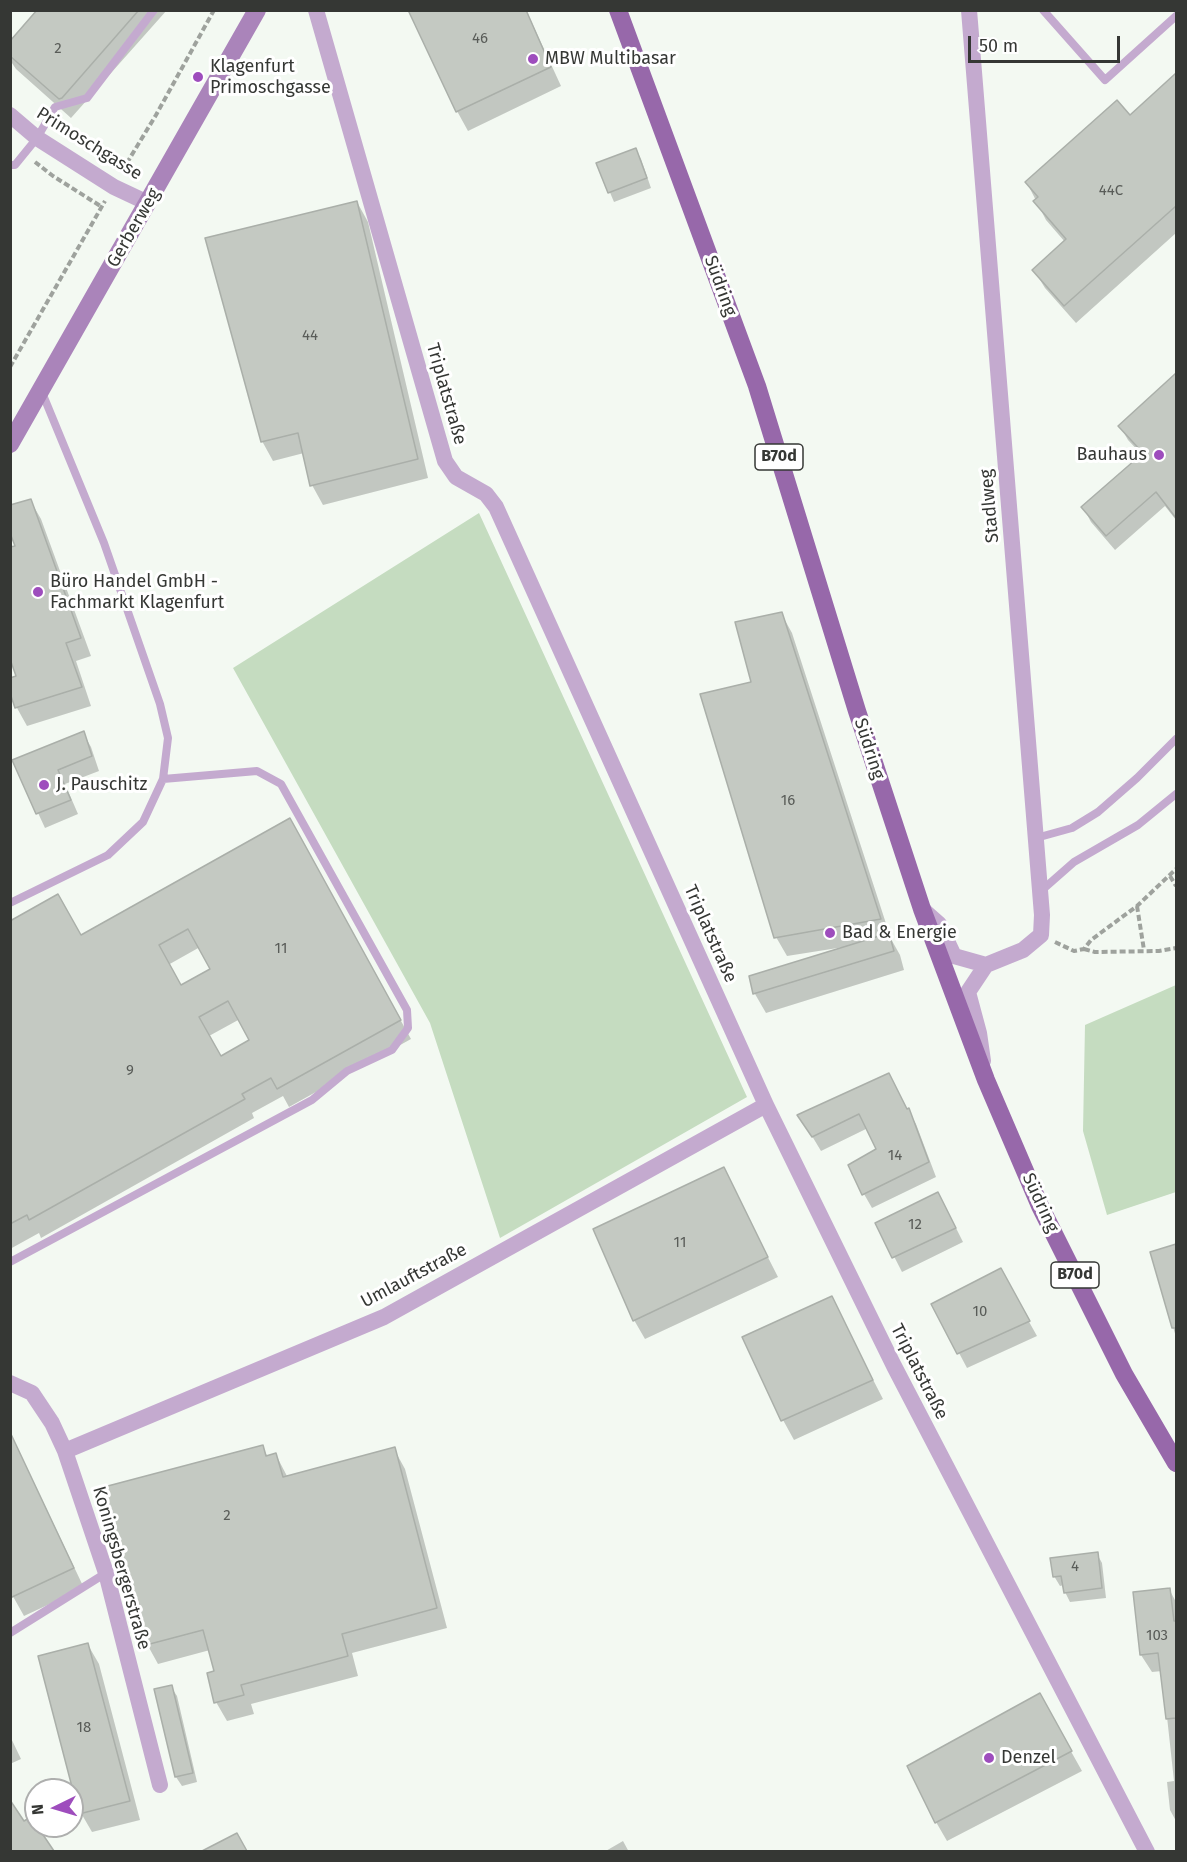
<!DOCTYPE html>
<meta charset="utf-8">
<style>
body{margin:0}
#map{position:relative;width:1187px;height:1862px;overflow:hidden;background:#f3f9f2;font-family:"Fira Sans",sans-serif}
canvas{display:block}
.frame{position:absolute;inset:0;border:12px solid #353734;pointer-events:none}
.north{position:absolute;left:24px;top:1778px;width:60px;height:60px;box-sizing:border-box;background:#fff;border:2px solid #aeafae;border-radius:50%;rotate:265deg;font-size:16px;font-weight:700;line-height:24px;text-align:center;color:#353734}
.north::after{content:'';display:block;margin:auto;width:21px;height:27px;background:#9e4dbd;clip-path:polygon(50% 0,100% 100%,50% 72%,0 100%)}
.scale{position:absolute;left:968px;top:36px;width:152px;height:27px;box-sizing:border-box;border:3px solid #353734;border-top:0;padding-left:8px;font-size:18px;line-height:21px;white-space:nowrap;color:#353734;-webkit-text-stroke:4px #fff;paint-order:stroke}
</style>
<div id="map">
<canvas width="1187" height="1862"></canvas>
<div class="frame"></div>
<div class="north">N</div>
<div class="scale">50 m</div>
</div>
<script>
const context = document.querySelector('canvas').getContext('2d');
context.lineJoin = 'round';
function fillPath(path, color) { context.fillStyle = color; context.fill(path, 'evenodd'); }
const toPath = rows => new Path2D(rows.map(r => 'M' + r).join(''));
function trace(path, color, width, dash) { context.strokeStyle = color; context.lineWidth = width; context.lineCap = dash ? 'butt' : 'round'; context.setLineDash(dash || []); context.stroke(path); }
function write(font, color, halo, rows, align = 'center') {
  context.font = font + ' "Fira Sans",sans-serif'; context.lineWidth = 6; context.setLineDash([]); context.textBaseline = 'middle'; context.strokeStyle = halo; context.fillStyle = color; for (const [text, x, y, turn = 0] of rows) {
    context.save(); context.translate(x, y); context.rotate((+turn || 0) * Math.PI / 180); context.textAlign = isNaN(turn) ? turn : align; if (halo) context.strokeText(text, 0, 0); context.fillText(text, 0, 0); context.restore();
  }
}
fillPath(toPath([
 [479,513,747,1097,500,1238,430,1023,233,668],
 [1176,985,1176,1192,1107,1215,1083,1131,1085,1025]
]), '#c5dcc0');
fillPath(toPath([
 [39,10,167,10,71,118,16,69,10,60,10,43],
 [409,10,526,10,561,86,468,131,457,111],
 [1176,75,1176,233,1076,323,1045,288,1034,270,1065,242,1046,220,1027,183,1130,117],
 [636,150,641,159,651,188,614,202,598,164],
 [357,202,368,222,428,478,323,505,312,485,304,453,273,461,262,441],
 [1176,375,1176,520,1165,506,1115,550,1091,522,1083,507,1142,455,1128,440,1120,426],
 [30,500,41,519,91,656,76,661,91,706,27,726,17,708,10,687,18,677,17,547],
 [781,613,792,633,891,939,900,955,904,970,766,1013,755,994,751,977,844,949,844,947,787,956,776,937,753,683],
 [83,733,91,747,99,771,65,784,78,814,45,828,14,761],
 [300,839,411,1039,289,1107,283,1096,252,1113,254,1118,41,1238,39,1233,10,1249,10,952,81,937],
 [200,947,212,970,181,987,168,965],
 [240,1019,251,1040,221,1058,209,1036],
 [908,1110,916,1124,936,1177,872,1208,864,1194,878,1149,868,1128,821,1151,800,1116],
 [723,1169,778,1277,645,1339,634,1320],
 [946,1208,963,1242,902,1272,877,1223],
 [1176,1246,1176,1337,1151,1253],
 [1000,1270,1037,1336,967,1368,933,1304],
 [831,1298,883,1399,794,1440,783,1420,744,1338],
 [10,1432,84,1588,24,1616,10,1591],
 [262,1447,268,1457,276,1455,288,1478,394,1449,405,1469,447,1628,352,1653,358,1676,251,1704,254,1714,227,1721,216,1702,216,1672,210,1650,158,1664,147,1644],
 [1097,1554,1102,1563,1106,1598,1070,1602,1065,1592,1064,1585,1060,1586,1054,1576],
 [1169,1589,1176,1602,1176,1821,1170,1810,1167,1782,1174,1781,1162,1671,1152,1672,1141,1655,1134,1593],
 [88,1645,99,1664,140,1820,92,1832,81,1813],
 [171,1687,177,1696,197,1782,182,1786,176,1777,155,1690],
 [1050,1714,1082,1771,947,1841,936,1822],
 [10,1736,21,1759,10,1764],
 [10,1803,24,1824,31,1819,52,1852,10,1852],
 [237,1835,246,1852,205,1852],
 [623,1841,629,1852,604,1852]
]), '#0003');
const building = toPath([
 [37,10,139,10,62,98,59,99,10,56,10,41,37,10],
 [408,10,526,10,551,67,456,112,408,10],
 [1176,73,1176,206,1064,306,1032,270,1066,239,1033,201,1038,197,1025,182,1117,100,1130,115,1176,73],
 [636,148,647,178,608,193,596,163,636,148],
 [357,201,418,459,310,486,298,433,261,442,205,238,357,201],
 [1176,373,1176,518,1156,492,1106,536,1081,507,1143,453,1118,426,1176,373],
 [31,499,81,638,66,643,82,687,15,708,10,693,10,678,16,676,10,659,10,547,15,546,10,533,10,505,31,499],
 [782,612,881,919,774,938,700,694,751,682,735,622,782,612],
 [84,731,92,756,58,770,71,800,36,814,12,760,84,731],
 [290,818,401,1020,277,1089,271,1078,242,1094,245,1099,29,1220,27,1215,10,1224,10,921,58,894,81,935,290,818],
 [188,929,210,969,181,985,159,945,188,929],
 [228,1001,249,1040,221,1056,199,1017,228,1001],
 [889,933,894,951,753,994,749,976,889,933],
 [889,1073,907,1109,909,1108,929,1162,862,1195,848,1165,876,1149,859,1114,812,1137,797,1115,889,1073],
 [724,1167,768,1257,633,1321,593,1229,724,1167],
 [938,1192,956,1228,892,1258,875,1223,938,1192],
 [1176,1244,1176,1328,1172,1328,1150,1252,1176,1244],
 [1001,1268,1030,1321,957,1354,931,1304,1001,1268],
 [832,1296,873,1380,781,1421,742,1337,832,1296],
 [10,1432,74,1568,10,1598,10,1432],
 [263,1445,266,1456,276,1453,283,1477,395,1447,437,1608,342,1634,348,1656,241,1685,244,1695,214,1703,207,1673,214,1671,203,1630,146,1645,104,1487,263,1445],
 [1098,1552,1102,1588,1064,1593,1061,1576,1053,1577,1050,1558,1098,1552],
 [1170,1588,1174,1621,1176,1621,1176,1718,1166,1719,1158,1653,1140,1655,1133,1592,1170,1588],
 [88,1643,130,1801,79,1814,38,1656,88,1643],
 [172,1685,193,1773,175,1777,154,1689,172,1685],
 [1040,1693,1072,1751,935,1823,907,1766,1040,1693],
 [10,1800,24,1821,31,1817,54,1851,10,1851,10,1800],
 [237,1833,247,1851,202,1851,237,1833]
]);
fillPath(building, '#c4c9c2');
trace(building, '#aaafa9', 1.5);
trace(toPath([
 [35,162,53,176,102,207],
 [122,171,156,115,214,10],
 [10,367,105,201],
 [1170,876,1176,886],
 [1137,906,1144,950],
 [1055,942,1074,951,1084,949,1091,940,1137,906,1176,869],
 [1084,949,1095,952,1159,951,1176,948]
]), '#9ea29d', 4, [6, 3]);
trace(toPath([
 [1043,10,1105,80,1176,16],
 [10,165,15,165,37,138,55,107,87,98,154,10],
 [1036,838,1072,828,1098,812,1137,778,1176,739],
 [1041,891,1074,862,1138,825,1176,794],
 [10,903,108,855,143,822,163,779,168,738,160,704,104,543,41,390],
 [10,1262,312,1100,347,1071,392,1050,408,1028,407,1010,281,784,257,771,163,779],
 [10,1633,106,1573]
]), '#c4aacf', 8);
trace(toPath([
 [316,10,445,461,456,477,486,494,496,507,766,1105,894,1366,1147,1852],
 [969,10,1042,915,1041,935,1023,950,986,965,968,992,979,1033,983,1061],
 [10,115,37,138,114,187,148,203],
 [922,909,939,924,954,956,986,965],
 [10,1383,32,1393,52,1423,65,1451,106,1573,160,1785],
 [65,1451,384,1317,766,1105]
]), '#c4aacf', 16);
trace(toPath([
 [10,444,257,10]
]), '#aa84ba', 18);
trace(toPath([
 [618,10,757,386,857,711,922,909,986,1080,1040,1206,1124,1374,1176,1463]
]), '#9768aa', 18);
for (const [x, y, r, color] of [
 [533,59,6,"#9e4dbd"],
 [198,77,6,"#9e4dbd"],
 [1159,455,6,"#9e4dbd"],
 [38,592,6,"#9e4dbd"],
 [44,785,6,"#9e4dbd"],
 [830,933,6,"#9e4dbd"],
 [989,1758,6,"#9e4dbd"]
]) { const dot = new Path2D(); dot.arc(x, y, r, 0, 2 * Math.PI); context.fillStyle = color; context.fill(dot); trace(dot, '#fff', 2); }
write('15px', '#595c58', null, [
 ["46",480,39],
 ["2",58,49],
 ["44C",1111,191],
 ["44",310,336],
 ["16",788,801],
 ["11",281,949],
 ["9",130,1071],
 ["14",895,1156],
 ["12",915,1225],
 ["11",680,1243],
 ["10",980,1312],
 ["2",227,1516],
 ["4",1075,1567],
 ["103",1157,1636],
 ["18",84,1728]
]);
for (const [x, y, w] of [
 [779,457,48],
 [1075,1275,48]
]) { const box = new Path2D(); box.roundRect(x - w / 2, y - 13, w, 26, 4.5); context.fillStyle = '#fff'; context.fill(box); trace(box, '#353734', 1.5); }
write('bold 16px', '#353734', null, [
 ["B70d",779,457],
 ["B70d",1075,1275]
]);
write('18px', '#353734', '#fff', [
 ["MBW Multibasar",545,59],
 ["Klagenfurt",210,67],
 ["Primoschgasse",210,88],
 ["Bauhaus",1147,455,"right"],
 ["Büro Handel GmbH -",50,582],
 ["Fachmarkt Klagenfurt",50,603],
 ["J. Pauschitz",56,785],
 ["Bad & Energie",842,933],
 ["Denzel",1001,1758]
], 'left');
write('18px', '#353734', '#fff', [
 ["Primoschgasse",89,144,32],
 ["Gerberweg",134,228,-60],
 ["Südring",720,286,70],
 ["Triplatstraße",446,394,74],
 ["Stadlweg",990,506,-95],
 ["Südring",869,749,72],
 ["Triplatstraße",710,934,66],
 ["Südring",1040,1203,65],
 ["Umlauftstraße",414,1276,-28],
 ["Triplatstraße",919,1372,63],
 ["Koningsbergerstraße",121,1568,74]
]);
</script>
